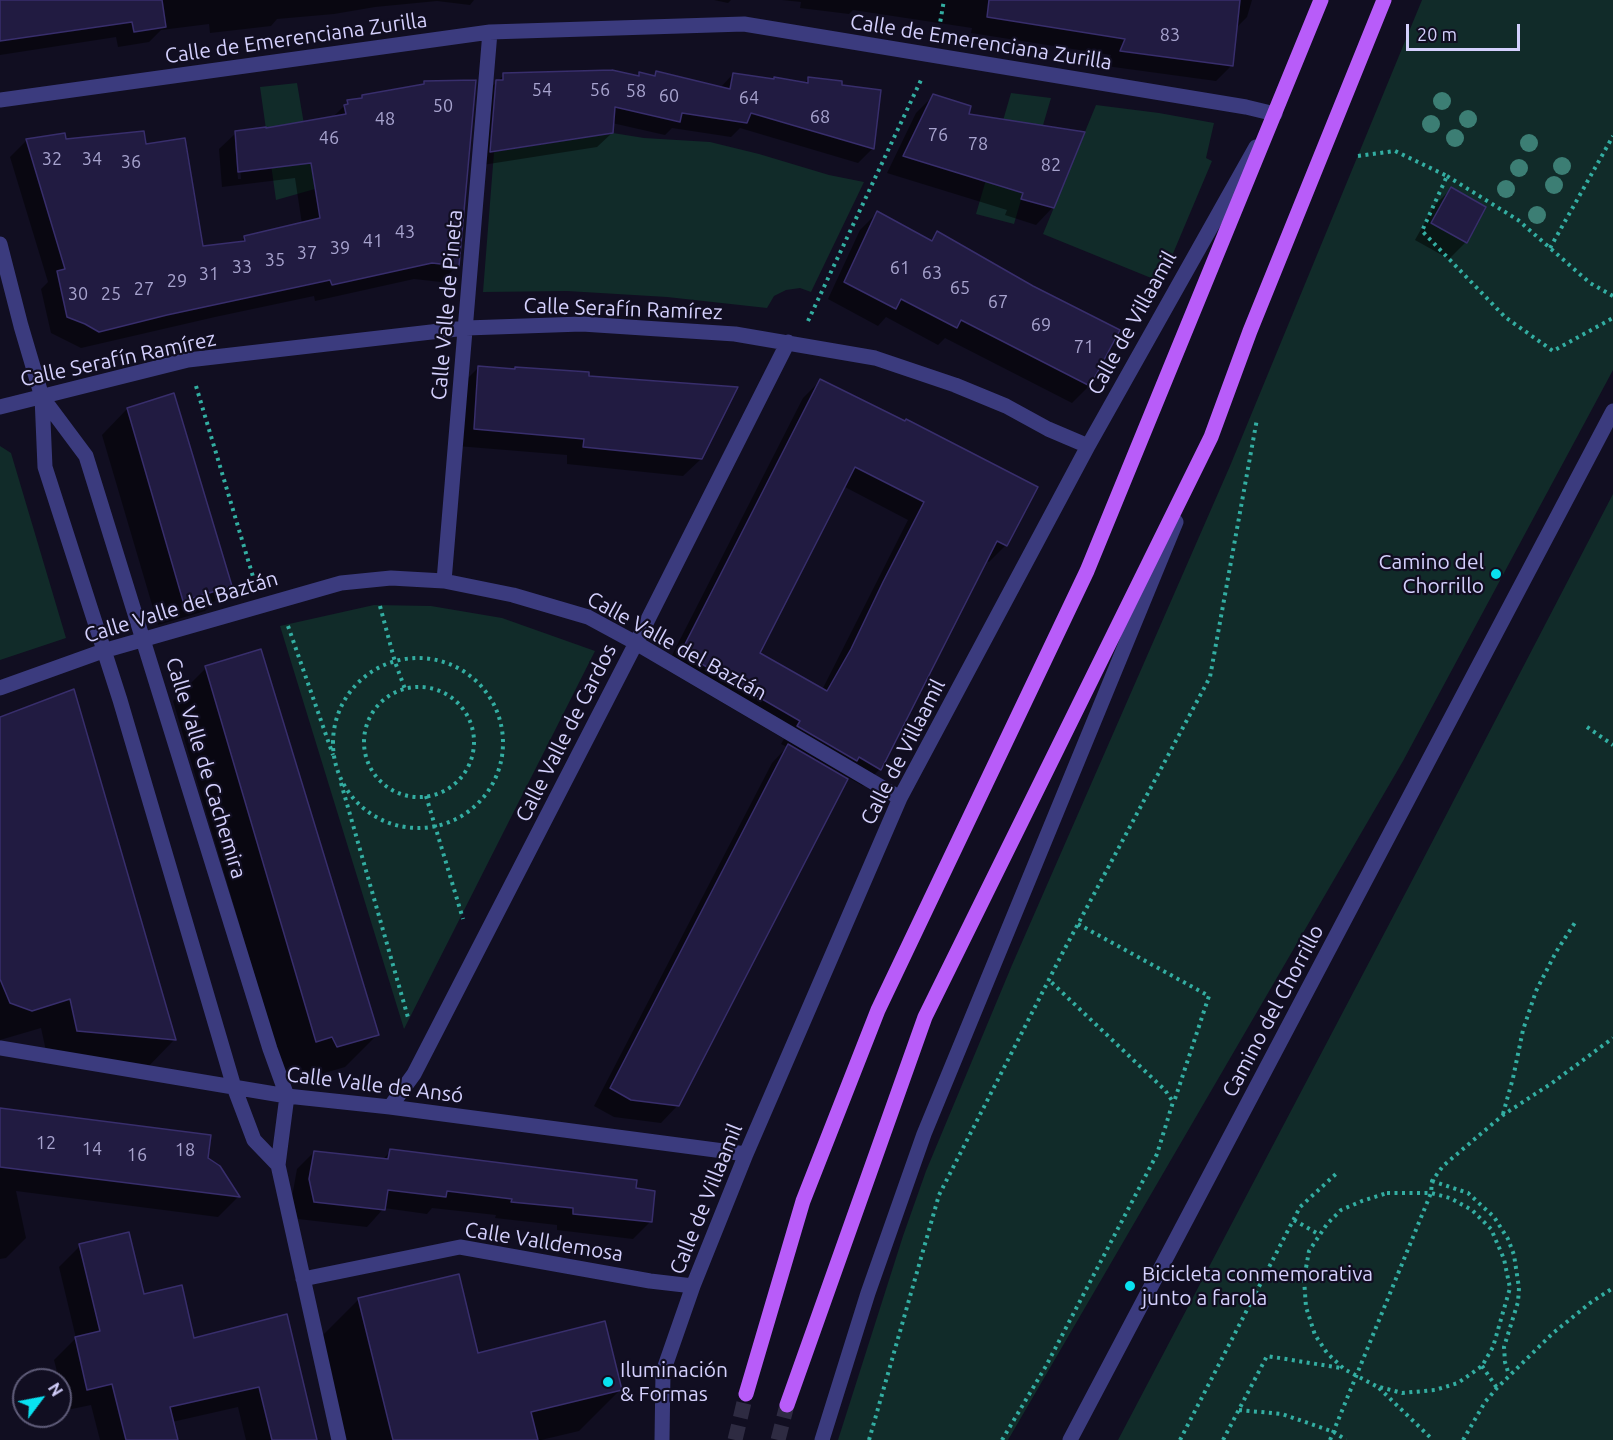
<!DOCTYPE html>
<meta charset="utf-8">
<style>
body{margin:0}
#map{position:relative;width:1613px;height:1440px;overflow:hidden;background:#110e21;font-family:Ubuntu,sans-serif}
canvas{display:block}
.north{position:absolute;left:12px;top:1368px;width:60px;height:60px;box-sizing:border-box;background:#110e21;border:2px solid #5f5c79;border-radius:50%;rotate:58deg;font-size:16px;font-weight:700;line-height:24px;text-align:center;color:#d4d0fd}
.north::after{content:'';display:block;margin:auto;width:21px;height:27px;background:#09e1f0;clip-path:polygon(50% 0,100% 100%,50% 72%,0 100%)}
.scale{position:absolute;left:1406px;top:24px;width:114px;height:27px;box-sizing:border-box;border:3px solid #d4d0fd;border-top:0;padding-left:8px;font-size:18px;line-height:21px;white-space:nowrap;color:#d4d0fd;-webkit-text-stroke:4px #110e21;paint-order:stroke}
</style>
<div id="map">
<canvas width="1613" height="1440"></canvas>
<div class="north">N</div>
<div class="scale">20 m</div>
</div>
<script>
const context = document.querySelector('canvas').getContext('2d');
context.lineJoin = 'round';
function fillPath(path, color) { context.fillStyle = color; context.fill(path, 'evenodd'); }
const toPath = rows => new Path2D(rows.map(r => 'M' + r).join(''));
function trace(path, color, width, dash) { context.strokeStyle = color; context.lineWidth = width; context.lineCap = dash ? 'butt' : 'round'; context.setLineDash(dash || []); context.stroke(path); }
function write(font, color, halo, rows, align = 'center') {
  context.font = font + ' Ubuntu,sans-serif'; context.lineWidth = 4.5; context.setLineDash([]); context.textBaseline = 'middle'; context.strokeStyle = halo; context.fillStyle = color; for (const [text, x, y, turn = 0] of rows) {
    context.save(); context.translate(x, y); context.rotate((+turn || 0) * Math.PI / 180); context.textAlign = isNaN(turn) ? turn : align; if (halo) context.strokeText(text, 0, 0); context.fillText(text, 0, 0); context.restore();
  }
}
fillPath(toPath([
 [1422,0,1613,0,1613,370,1403,761,1008,1440,838,1440,903,1236,926,1171,1012,965,1230,466],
 [297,83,315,189,276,200,260,87],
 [1011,93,1051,98,1014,224,976,214],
 [1096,105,1159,113,1214,123,1206,158,1212,161,1161,282,1043,234],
 [613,133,644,138,710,142,759,154,829,175,864,182,811,292,800,288,786,290,774,296,767,308,667,297,567,291,483,292,494,152],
 [0,446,11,453,66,638,0,660],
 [1613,494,1613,1440,1118,1440,1416,873],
 [374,605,431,606,502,618,595,651,404,1029,280,626]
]), '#112b29');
fillPath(toPath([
 [0,0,474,0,470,5,437,1,375,7,334,14,277,19,271,26,210,33,209,24,161,30,149,42,118,47,116,37,0,55],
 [714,0,731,0,728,3],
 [782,0,1252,0,1247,17,1235,29,1231,66,1216,81,1106,66,1111,55,971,33,972,28,853,10,849,14,800,8,801,2],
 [657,73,720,88,733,74,772,80,774,78,803,84,809,78,840,86,880,92,872,149,858,163,740,128,731,137,672,128,665,135,612,123,612,133,597,147,476,166,482,96,504,75,637,77,639,74,653,77],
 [424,82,458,265,441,282,414,279,315,301,314,296,215,317,81,348,51,333,41,289,48,282,10,157,27,140,145,146,202,248,239,243,245,237,302,224,295,178,222,187,219,149,236,133,331,119,348,102,359,100,362,97,421,86],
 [235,144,238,144,241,179,238,179],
 [933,96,967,115,1053,207,1036,225,1005,215,1007,210,887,173,916,113],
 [1451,189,1466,242,1449,259,1415,240,1434,206],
 [877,213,930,241,938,233,1089,386,1072,403,945,338,938,345,886,317,878,326,828,299,860,230],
 [478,368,587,377,701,459,683,476,567,464,567,455,457,446,461,385],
 [820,381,1036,488,1006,545,989,562,986,561,880,769,863,786,847,777,678,1105,661,1123,614,1117,594,1106,772,763,787,747,781,744,784,739,665,669,803,398],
 [843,486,908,520,822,690,758,654],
 [127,409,230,586,205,611,158,625,102,435],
 [206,668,378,1034,345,1067,304,1079,299,1069,284,1074,173,701],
 [73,691,174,1040,145,1070,48,1060,41,1028,0,1040,0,721],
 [0,1109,206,1158,219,1167,238,1197,218,1217,16,1191,26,1238,6,1258,0,1259],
 [391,1151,634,1189,650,1222,633,1239,557,1230,557,1225,495,1218,496,1215,432,1208,427,1214,384,1208,367,1227,298,1219,292,1197,297,1169,314,1152,382,1160],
 [80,1246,143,1296,193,1339,286,1316,315,1440,246,1440,238,1407,172,1422,176,1440,100,1440,91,1405,67,1410,54,1360,76,1338,59,1267],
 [359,1299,477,1354,620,1390,579,1431,541,1440,342,1440,318,1340]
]), '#0007');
const building = toPath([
 [0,0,162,0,166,27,134,32,132,22,0,41,0,0],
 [989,0,1240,0,1233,66,1120,51,1125,39,987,17,989,0],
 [612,70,639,76,639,72,655,76,656,71,730,89,733,73,774,79,774,77,808,83,808,77,842,81,842,85,881,90,874,149,751,113,747,123,682,113,680,122,615,107,613,133,490,152,496,80,503,80,503,73,612,70],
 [476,80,459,266,432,263,332,285,330,280,167,315,99,332,85,324,67,317,57,271,65,269,26,139,65,133,66,139,144,131,146,144,185,138,203,246,245,241,244,236,320,218,311,163,238,172,235,131,266,127,266,128,346,114,344,105,348,104,347,100,362,98,362,95,424,84,424,81,476,80],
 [933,94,971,106,969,114,1085,132,1054,208,1021,199,1023,193,903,156,933,94],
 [1451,187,1486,207,1467,243,1431,223,1451,187],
 [877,211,932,241,937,231,1033,286,1120,330,1090,386,961,320,957,328,901,299,896,309,844,282,877,211],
 [478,366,515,369,515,367,589,372,589,376,738,387,702,459,583,447,584,439,474,429,478,366],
 [820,379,905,421,906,419,1038,487,1007,546,997,541,881,770,859,757,857,761,797,726,800,721,681,652,820,379],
 [855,467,924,502,883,582,851,649,827,691,760,653,855,467],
 [174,393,232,586,183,601,127,408,174,393],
 [261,649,379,1035,337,1047,332,1037,316,1042,205,666,261,649],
 [74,689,176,1040,77,1031,70,999,32,1011,10,1003,0,979,0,717,74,689],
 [788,744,848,779,679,1106,631,1100,610,1088,788,744],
 [0,1108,211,1135,208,1158,220,1166,240,1197,0,1167,0,1108],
 [390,1149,637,1180,636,1188,655,1191,652,1222,573,1214,573,1208,511,1202,512,1199,447,1191,446,1197,388,1190,385,1210,314,1202,309,1179,314,1151,388,1159,390,1149],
 [129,1232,144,1294,182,1285,194,1338,287,1314,317,1440,272,1440,259,1387,170,1407,178,1440,126,1440,112,1384,87,1390,75,1337,100,1331,79,1244,129,1232],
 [459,1274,478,1353,605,1321,622,1390,531,1412,538,1440,393,1440,358,1298,459,1274]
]);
fillPath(building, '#211b41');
trace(building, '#382e6c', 1.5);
trace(toPath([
 [735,1440,746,1394],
 [778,1440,787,1405]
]), '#2e2b42', 15, [15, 8]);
trace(toPath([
 [939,29,944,0],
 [1358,156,1395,151,1447,176,1422,231,1505,317,1553,351,1613,318],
 [1447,176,1518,220,1590,283,1613,296],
 [1550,248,1613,136],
 [808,321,921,80],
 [196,386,254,580],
 [380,606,395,662,405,689],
 [288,626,333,755],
 '333 743a85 85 0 1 1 170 0a85 85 0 1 1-170 0Z',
 '364 742a55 55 0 1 1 110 0a55 55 0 1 1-110 0Z',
 [1587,727,1613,745],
 [341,783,409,1021],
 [426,796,463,919],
 [1078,924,1209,996,1174,1102],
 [1503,1114,1513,1078,1523,1030,1536,991,1556,952,1576,921],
 [1432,1181,1468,1193,1494,1217,1508,1239,1514,1255,1519,1288,1518,1302,1504,1347,1505,1362,1509,1375],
 [1387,1193,1431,1193,1450,1198,1472,1210,1491,1229,1504,1259,1510,1288,1493,1347,1482,1366,1458,1383,1435,1390,1402,1393,1376,1386,1344,1369,1327,1353,1315,1335,1306,1307,1304,1279,1309,1251,1327,1224,1341,1210,1362,1201,1387,1193],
 [1294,1220,1320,1235],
 [1482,1366,1497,1388],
 [1379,1388,1433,1440],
 [1239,1410,1282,1414,1334,1432,1346,1440],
 [869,1440,939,1195,1063,952,1210,677,1257,419],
 [1002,1440,1046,1366,1157,1154,1173,1102,1165,1090,1049,980],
 [1180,1440,1300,1207,1337,1173],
 [1223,1440,1267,1356,1341,1368],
 [1330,1440,1431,1193,1432,1181,1443,1166,1503,1115,1552,1083,1613,1038],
 [1463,1440,1485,1402,1497,1388,1552,1334,1590,1303,1613,1288]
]), '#33aea2', 4, [3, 4.5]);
trace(toPath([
 [0,100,490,32,744,24,1246,107,1275,114],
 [0,244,21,326,42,397,45,467,120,700,234,1087,254,1140,278,1165],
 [42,397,86,456,270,1049,287,1096,278,1165,339,1440],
 [0,407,188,360,466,328,582,324,735,334,875,358,955,385,1006,406,1048,429,1088,446],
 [444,581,490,32],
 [0,688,103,651,341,583,391,578,444,581,513,595,588,617,636,643,900,798],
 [0,1048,287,1096,390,1107,746,1154],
 [390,1107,414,1074,636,643,788,342],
 [303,1279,460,1247,650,1281,693,1286],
 [662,1440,663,1372,693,1286,746,1154,900,798,1088,446,1256,147],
 [822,1440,868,1293,924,1134,1176,522],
 [1070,1440,1613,411]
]), '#3b3b7e', 15);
trace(toPath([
 [746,1394,803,1201,878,1010,1087,571,1321,0],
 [787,1405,925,1017,1211,437,1250,331,1384,0]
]), '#b85cf9', 15);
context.fillStyle = '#3c7e74';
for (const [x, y] of [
 [1442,101],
 [1468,119],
 [1431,124],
 [1455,138],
 [1529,143],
 [1562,166],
 [1519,168],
 [1554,185],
 [1506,189],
 [1537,215]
]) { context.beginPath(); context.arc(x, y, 9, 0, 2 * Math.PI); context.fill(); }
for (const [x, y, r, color] of [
 [1496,574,6,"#09e1f0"],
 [1130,1286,6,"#09e1f0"],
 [608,1382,6,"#09e1f0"]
]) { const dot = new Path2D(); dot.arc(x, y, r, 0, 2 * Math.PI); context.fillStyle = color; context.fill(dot); trace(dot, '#110e21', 2); }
write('18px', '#a7a3ce', null, [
 ["83",1170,35],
 ["54",542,90],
 ["56",600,90],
 ["58",636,91],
 ["60",669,96],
 ["64",749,98],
 ["50",443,106],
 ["68",820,117],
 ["48",385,119],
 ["76",938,135],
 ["46",329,138],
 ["78",978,144],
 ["32",52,159],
 ["34",92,159],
 ["36",131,162],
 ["82",1051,165],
 ["43",405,232],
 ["41",373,241],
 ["39",340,248],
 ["37",307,253],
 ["35",275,260],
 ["33",242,267],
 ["61",900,268],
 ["63",932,273],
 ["31",209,274],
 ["29",177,281],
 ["65",960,288],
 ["27",144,289],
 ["30",78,294],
 ["25",111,294],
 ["67",998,302],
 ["69",1041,325],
 ["71",1084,347],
 ["12",46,1143],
 ["14",92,1149],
 ["18",185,1150],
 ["16",137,1155]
]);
write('21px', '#d4d0fd', '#110e21', [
 ["Calle de Emerenciana Zurilla",296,38,-8],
 ["Calle de Emerenciana Zurilla",981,42,9],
 ["Calle Valle de Pineta",447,305,-85],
 ["Calle Serafín Ramírez",623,309,2],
 ["Calle de Villaamil",1132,323,-61],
 ["Calle Serafín Ramírez",118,359,-12],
 ["Calle Valle del Baztán",181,607,-17],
 ["Calle Valle del Baztán",677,646,29],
 ["Calle Valle de Cardos",566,733,-63],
 ["Calle de Villaamil",903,752,-63],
 ["Calle Valle de Cachemira",206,768,73],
 ["Camino del Chorrillo",1273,1011,-62],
 ["Calle Valle de Ansó",375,1085,7],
 ["Calle de Villaamil",706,1199,-68],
 ["Calle Valldemosa",544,1242,9]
]);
write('21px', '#d4d0fd', '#110e21', [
 ["Camino del",1484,562,"right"],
 ["Chorrillo",1484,586,"right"],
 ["Bicicleta conmemorativa",1142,1274],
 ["junto a farola",1142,1298],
 ["Iluminación",620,1370],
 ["& Formas",620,1394]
], 'left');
</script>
